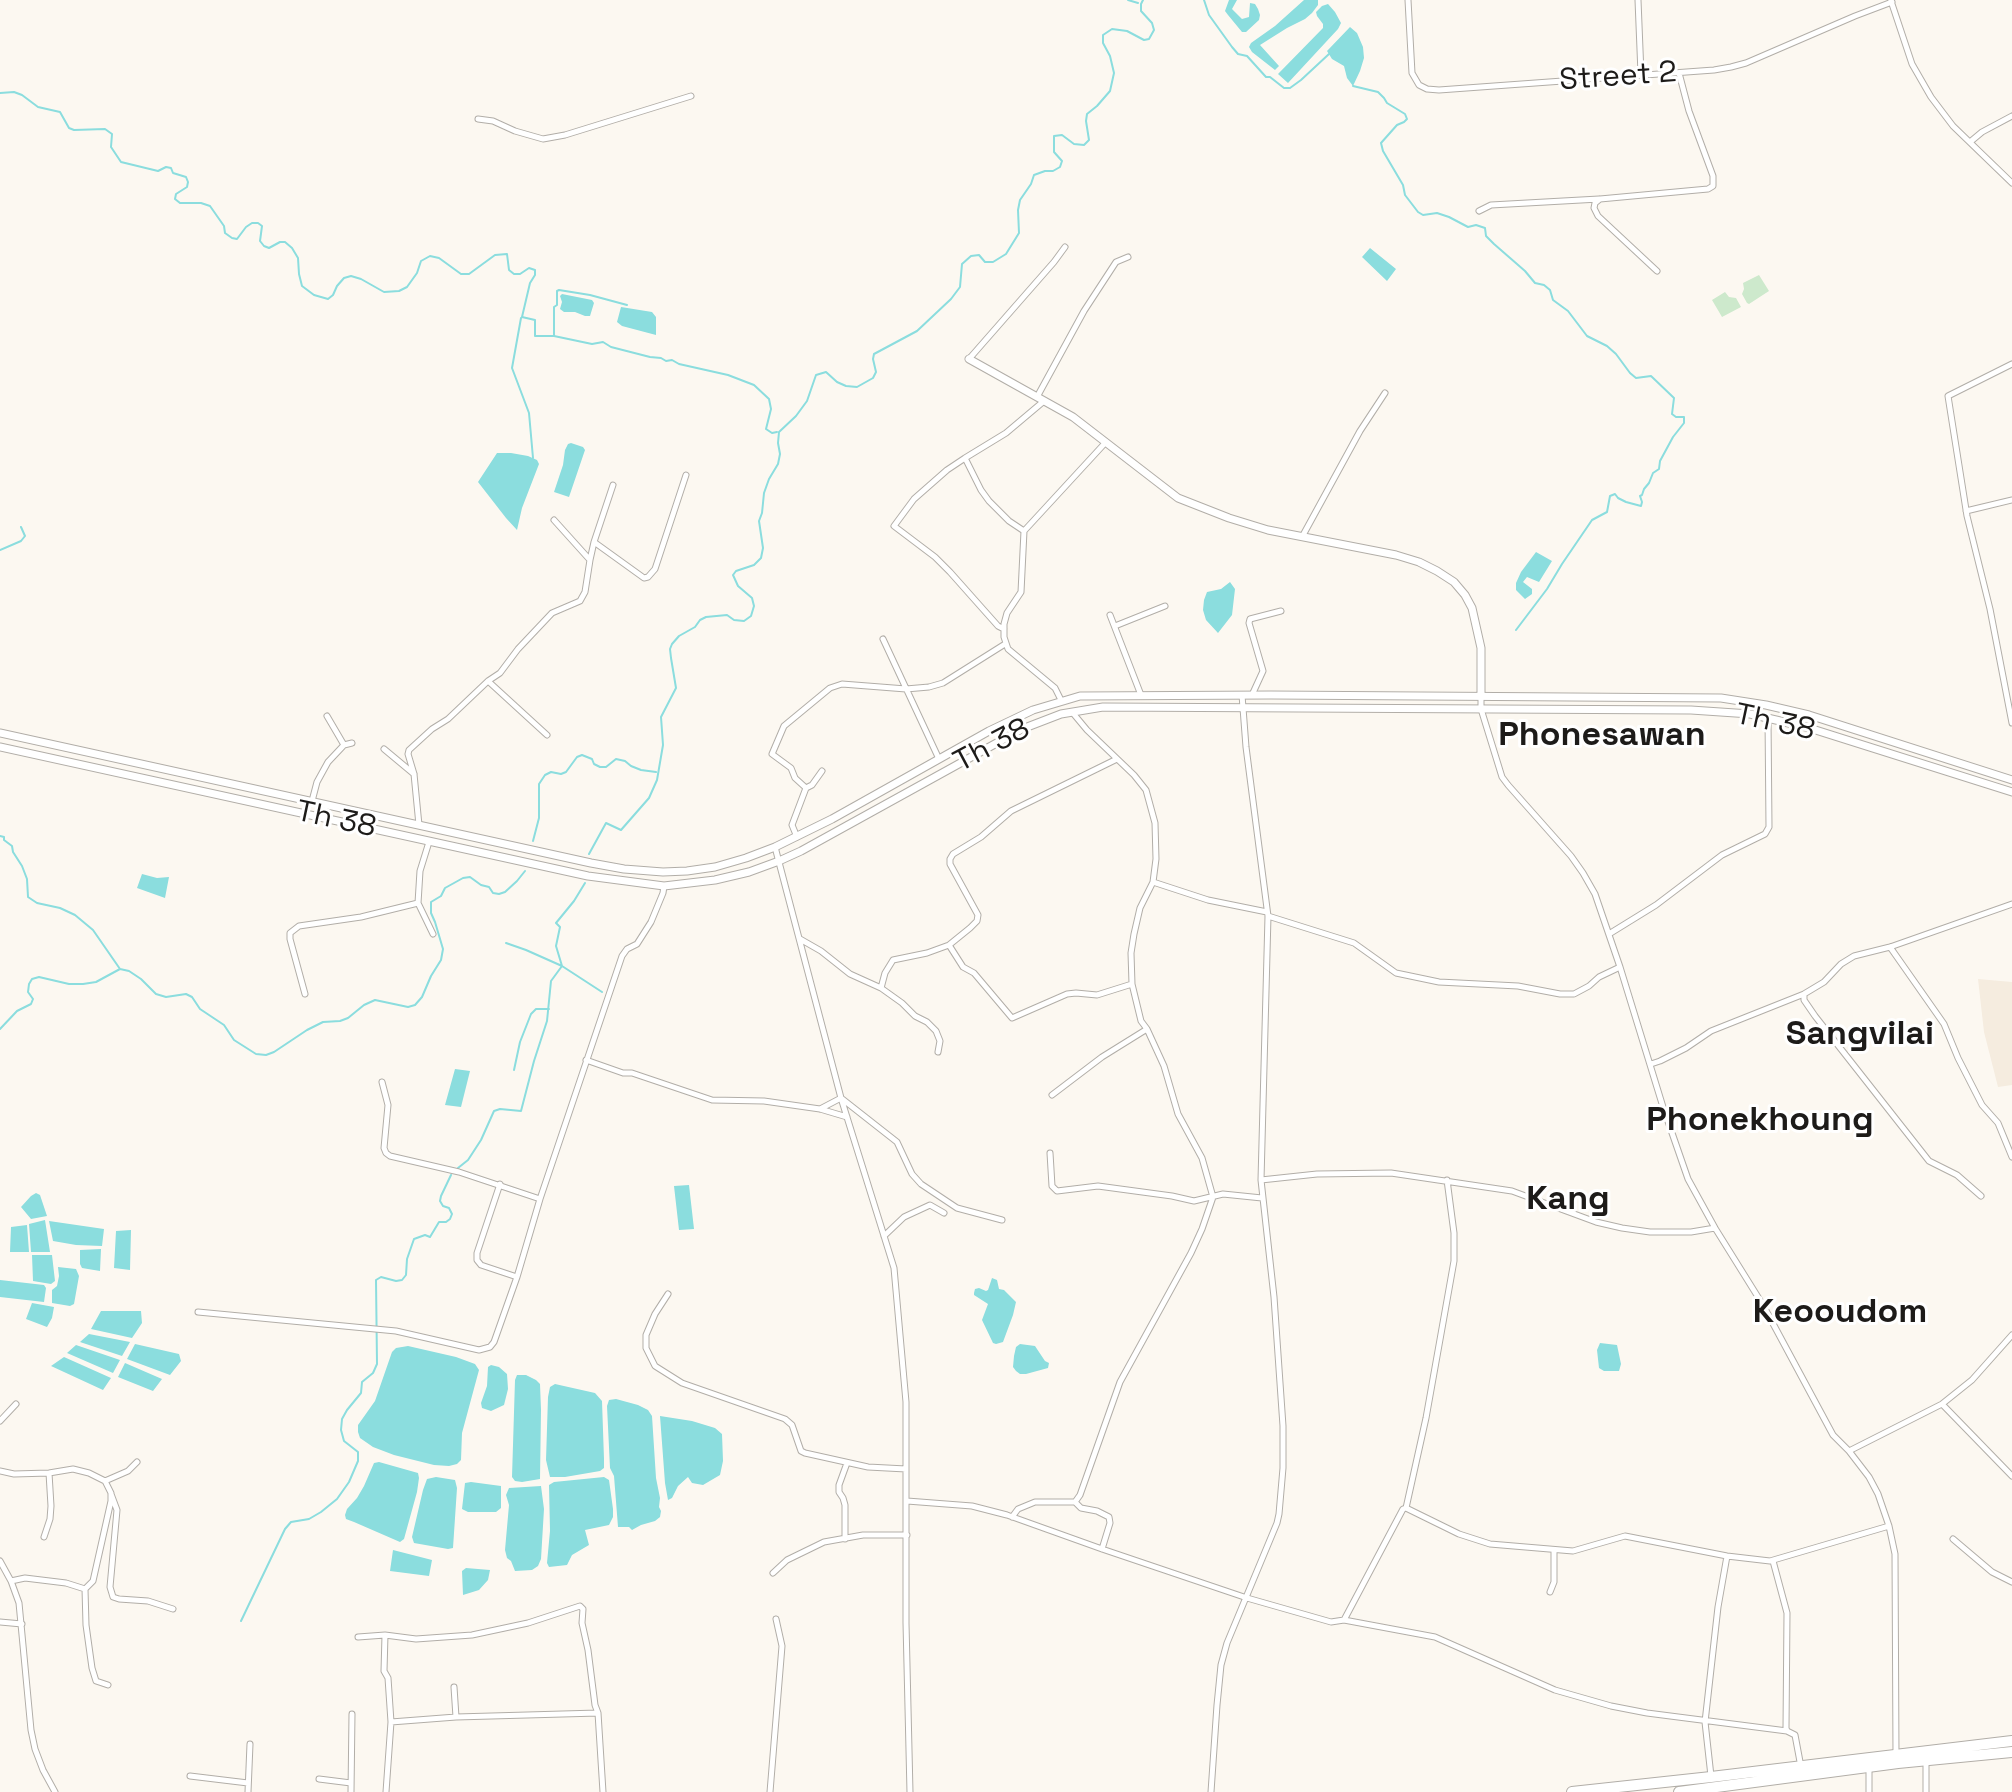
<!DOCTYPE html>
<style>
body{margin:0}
canvas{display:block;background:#fcf8f1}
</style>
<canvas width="2012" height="1792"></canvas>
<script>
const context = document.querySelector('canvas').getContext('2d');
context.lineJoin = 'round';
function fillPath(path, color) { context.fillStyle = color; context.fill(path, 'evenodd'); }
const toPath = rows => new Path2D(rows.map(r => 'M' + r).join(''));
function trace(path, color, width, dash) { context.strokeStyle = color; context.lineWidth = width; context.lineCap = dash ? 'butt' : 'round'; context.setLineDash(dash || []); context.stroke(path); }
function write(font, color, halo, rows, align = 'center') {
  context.font = font + ' "Space Grotesk",sans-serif'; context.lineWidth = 6; context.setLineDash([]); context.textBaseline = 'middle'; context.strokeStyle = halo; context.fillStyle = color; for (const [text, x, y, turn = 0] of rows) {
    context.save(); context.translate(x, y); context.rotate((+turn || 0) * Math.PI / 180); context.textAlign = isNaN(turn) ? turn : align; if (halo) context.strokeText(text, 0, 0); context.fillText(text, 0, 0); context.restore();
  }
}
fillPath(toPath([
 [1978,979,2012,982,2012,1085,1998,1087,1984,1032]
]), '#f5ecdf');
fillPath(toPath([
 [1759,275,1769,291,1749,304,1747,303,1742,294,1744,289,1743,283],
 [1725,292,1729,297,1736,298,1741,307,1722,317,1712,300]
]), '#cde9cc');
fillPath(toPath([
 [1229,0,1237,0,1232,9,1242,19,1249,17,1250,3,1255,4,1258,9,1260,15,1259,20,1246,32,1242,32,1228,15,1225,11],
 [1304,0,1318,0,1318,5,1312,13,1305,19,1287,28,1260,45,1279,66,1275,70,1252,52,1249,47,1251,43,1275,26],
 [1328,4,1335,12,1341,23,1338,29,1288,83,1278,74,1323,28,1323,24,1317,16,1316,12,1322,6],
 [1350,27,1357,33,1363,47,1364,58,1360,71,1353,86,1347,78,1344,66,1332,59,1327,51],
 [1370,248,1396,269,1387,281,1362,257],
 [562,294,592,300,594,303,590,316,585,316,575,312,564,312,560,309,562,302,560,296],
 [621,307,652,312,656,317,656,335,622,326,617,322],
 [571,443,583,447,585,450,569,497,554,492,563,465,565,450,568,444],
 [497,453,511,453,528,456,537,460,539,464,522,508,517,530,506,518,478,482],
 [1536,552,1552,561,1539,582,1527,577,1523,582,1532,589,1532,594,1525,599,1516,590,1516,583,1521,572],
 [1230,582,1235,589,1232,615,1218,633,1206,620,1203,610,1204,600,1207,592,1221,589],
 [142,874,157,878,169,877,165,898,137,888],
 [455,1069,470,1071,461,1107,445,1105],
 [689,1185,694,1229,679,1230,674,1186],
 [36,1193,40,1195,47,1216,31,1219,21,1207,31,1196],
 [45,1220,50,1252,31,1252,29,1224],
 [49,1221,104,1229,102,1246,76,1245,53,1241],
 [27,1225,29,1252,10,1252,11,1227],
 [131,1230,130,1270,114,1268,116,1231],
 [101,1249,100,1271,82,1268,80,1264,80,1250],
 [32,1255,52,1255,55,1281,51,1284,33,1281],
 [58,1267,76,1269,79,1276,74,1304,70,1306,52,1303,52,1290,57,1286,59,1276],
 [992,1278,997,1280,999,1289,1004,1290,1016,1302,1013,1315,1003,1342,996,1344,993,1343,982,1320,988,1304,974,1295,974,1293,975,1289,979,1288,986,1291,988,1290],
 [0,1280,44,1285,46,1288,44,1302,0,1297],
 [32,1303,54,1307,52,1318,47,1327,26,1319],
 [101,1311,141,1311,142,1323,132,1338,91,1329],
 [89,1334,130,1342,122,1356,80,1342],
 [1600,1343,1617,1345,1621,1364,1619,1371,1604,1371,1599,1368,1597,1350],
 [135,1344,179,1354,181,1361,170,1375,127,1359],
 [1020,1344,1035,1346,1045,1361,1049,1363,1048,1368,1026,1374,1020,1374,1016,1371,1013,1367,1014,1356,1016,1347],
 [76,1345,120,1360,113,1373,67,1353],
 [408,1346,456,1357,475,1364,479,1370,462,1433,461,1460,457,1464,449,1466,434,1465,394,1455,373,1447,360,1438,358,1432,358,1425,375,1401,392,1352,396,1348],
 [64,1357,111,1378,103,1390,51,1366],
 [125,1363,162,1379,153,1391,118,1377],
 [491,1365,499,1367,507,1374,508,1389,504,1405,491,1411,482,1408,481,1403,487,1386,488,1367],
 [517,1375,526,1375,536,1380,540,1384,541,1410,540,1479,522,1482,515,1481,512,1477,515,1380],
 [555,1384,595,1393,602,1401,604,1459,604,1468,600,1471,565,1477,550,1477,546,1460,548,1397,550,1387],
 [616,1399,638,1405,648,1410,652,1416,656,1478,660,1498,659,1507,661,1511,660,1517,655,1521,641,1525,632,1530,629,1527,618,1527,614,1476,610,1468,607,1406,609,1400],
 [660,1416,692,1421,715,1428,722,1434,723,1461,720,1475,703,1485,692,1483,688,1477,678,1486,672,1498,668,1500,665,1483],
 [379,1462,418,1473,419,1478,417,1492,404,1539,400,1542,354,1522,346,1519,345,1515,347,1509,357,1498,364,1486,374,1463],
 [436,1477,455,1480,457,1488,453,1548,448,1549,414,1543,412,1537,423,1490,427,1479],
 [604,1477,609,1480,613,1509,613,1517,609,1525,585,1530,589,1545,572,1555,567,1565,549,1567,547,1563,550,1531,549,1485,554,1482],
 [471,1482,501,1486,501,1508,496,1512,468,1512,462,1509,465,1483],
 [541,1486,544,1509,541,1559,538,1566,532,1570,515,1571,511,1561,507,1558,505,1550,509,1505,506,1495,509,1488],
 [393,1550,432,1560,429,1576,390,1571],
 [466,1568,490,1570,488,1580,479,1590,463,1595,462,1571]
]), '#8bddde');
trace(toPath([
 [1128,0,1138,3],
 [1204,0,1209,15,1232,47,1238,54,1247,56,1266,77,1270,77,1284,88,1290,88,1301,80,1329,54],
 [1353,86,1378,92,1384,98,1387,103,1405,114,1407,119,1404,122,1397,125,1381,143,1383,151,1403,185,1405,195,1418,212,1423,215,1437,213,1449,217,1468,227,1476,225,1485,228,1486,236,1494,244,1525,271,1535,283,1544,285,1550,290,1553,300,1568,311,1587,336,1607,346,1616,354,1630,373,1636,378,1651,376,1674,398,1672,414,1676,417,1684,417,1684,423,1673,437,1660,461,1659,469,1653,473,1649,483,1644,489,1642,495,1640,496,1642,502,1641,506,1626,502,1618,498,1615,494,1610,496,1607,512,1592,520,1562,564,1547,589,1516,630],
 [0,93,14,92,22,95,38,107,60,112,69,128,74,130,105,129,112,134,111,147,121,162,158,171,166,167,171,168,173,173,186,177,188,182,187,187,176,194,175,199,180,203,201,203,210,206,224,226,225,233,232,238,237,239,246,227,252,223,258,223,262,226,260,241,264,246,269,248,280,242,285,242,292,248,298,258,299,274,302,286,314,295,328,299,333,295,337,286,344,278,351,276,361,279,384,292,399,291,407,287,417,273,421,261,430,256,439,258,461,274,469,274,495,255,507,254,509,270,514,274,520,274,529,268,535,270,535,275,530,283,522,317,535,320,535,336,554,336,592,344,603,342,611,347,650,357,661,358,666,361,672,360,679,364,728,375,754,385,769,399,771,409,766,429,772,433,777,432],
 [521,318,512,368,529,413,533,458],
 [554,335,554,307,557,305,557,291,559,290,590,295,627,305],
 [0,550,21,541,25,536,21,527],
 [0,836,4,837,4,840,12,846,13,852,22,866,27,879,28,897,37,903,60,908,75,915,93,930,120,969],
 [533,841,539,818,539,784,545,775,551,772,561,774,566,772,577,757,582,755,592,759,594,764,600,767,606,767,616,759,625,761,631,766,641,770,656,772],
 [589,854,606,823,621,830,649,798,657,780,663,745,661,717,676,688,671,658,670,649,672,644,679,636,695,627,700,620,706,617,727,615,734,620,744,621,751,616,754,606,752,598,738,586,733,575,736,571,754,565,761,558,763,548,759,521,762,513,764,493,769,479,778,464,780,454,778,443,779,432,796,416,807,401,816,375,826,372,837,382,846,386,857,387,873,378,876,372,873,359,874,354,917,331,951,299,960,287,962,264,971,256,979,255,985,262,993,262,1006,254,1019,233,1018,210,1020,200,1031,184,1034,175,1045,171,1053,171,1060,167,1062,161,1054,152,1054,136,1062,135,1074,144,1084,145,1089,140,1086,121,1087,114,1097,106,1110,91,1114,73,1110,56,1103,43,1103,35,1112,29,1127,31,1144,40,1149,39,1154,30,1152,23,1141,11,1141,4,1143,0],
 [506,943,526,950,562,966,602,992],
 [0,1029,17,1011,31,1004,33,999,28,992,29,984,32,979,39,977,69,984,83,984,96,982,120,969,129,971,141,979,156,994,166,997,186,994,192,997,200,1009,224,1025,234,1040,256,1054,266,1055,274,1052,307,1030,323,1022,340,1021,348,1018,364,1005,375,1000,408,1007,415,1005,422,997,431,976,441,960,443,949,435,922,431,913,431,902,441,896,445,888,463,878,470,877,481,885,489,887,493,893,499,894,505,892,517,881,525,871],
 [514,1070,520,1042,531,1014,536,1009,549,1009],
 [458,1168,468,1160,481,1140,494,1111,500,1109,521,1111,534,1061,547,1021,551,981,562,966,556,946,560,927,556,923,574,901,585,883],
 [241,1621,285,1529,291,1522,309,1519,321,1512,337,1499,349,1482,358,1461,358,1452,344,1441,341,1430,342,1419,347,1410,361,1393,362,1382,373,1373,377,1364,376,1280,381,1277,396,1281,402,1280,406,1275,407,1259,414,1239,425,1235,430,1237,439,1222,446,1222,450,1219,452,1214,449,1208,443,1206,440,1201,441,1196,451,1175]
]), '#8bddde', 2);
const street = toPath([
 [1408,0,1412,73,1419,85,1427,89,1439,90,1714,70,1731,67,1746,63,1855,16,1892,2],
 [1638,0,1641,74],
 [1891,1,1912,64,1931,97,1953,126,2012,183],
 [478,119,493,121,515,131,543,139,565,135,691,96],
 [1970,142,1982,132,2012,116],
 [1479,211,1491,205,1599,199],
 [1657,271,1598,216,1594,208,1595,203,1600,199,1708,189,1713,186,1713,176,1689,111,1679,73],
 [969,359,1054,262,1065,247],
 [2012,364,1948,396,1967,516,1990,609,2012,723],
 [1037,397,1084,311,1116,262,1128,257],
 [965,458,947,470,914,499,894,526,935,557,950,572,998,626,1004,629],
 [1966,511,2012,500],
 [1024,531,1009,521,989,501,981,490,965,458,1006,433,1044,401],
 [1302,537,1360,431,1385,393],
 [594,542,613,485],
 [590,560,594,542,644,578,648,577,655,569,686,475],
 [1110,615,1141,695],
 [1115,626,1165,606],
 [883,639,939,759],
 [488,681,547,735],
 [1252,695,1263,671,1249,623,1250,619,1281,611],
 [1481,696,1481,709,1502,777,1508,785,1571,856,1583,873,1595,894,1620,967,1663,1107,1688,1179,1715,1228,1763,1305,1833,1435,1849,1451,1869,1477,1878,1494,1889,1526,1895,1554,1896,1756],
 [1061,700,1055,688,1008,649,1004,637,1004,624,1007,613,1021,592,1024,531,1106,442],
 [1072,712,1087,730,1134,775,1146,790,1155,823,1156,859,1153,882,1140,908,1134,934,1131,953,1132,984,1141,1021,1147,1029,1164,1066,1178,1114,1202,1158,1213,1197,1202,1229,1191,1253,1120,1382,1080,1495,1075,1502,1081,1508,1097,1511,1109,1517,1110,1523,1102,1549],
 [327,716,344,745],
 [384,749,414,774],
 [1117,759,1011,811,981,837,953,854,950,859,950,864,978,915,977,921,970,928,949,945,963,967,974,973,1012,1018,1067,994,1076,993,1097,995,1132,984],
 [822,771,812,785,806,788,795,778,791,768,772,754,784,726,830,688,842,684,906,689,929,687,943,683,1005,644],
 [312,801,317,782,328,762,344,745,352,743],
 [419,825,414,774,408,754,409,750,432,729,448,719,488,681,500,673,518,649,552,613,580,601,585,592,590,560,554,520],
 [797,837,792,825,806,788],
 [429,842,420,871,418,903,433,934],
 [775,847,841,1098,894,1268,906,1402,906,1623,910,1792],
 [1153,882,1208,900,1267,912],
 [1268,916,1354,943,1396,973,1439,982,1518,986,1560,994,1574,994,1589,986,1599,977,1620,967],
 [1609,934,1656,905,1722,855,1765,834,1769,827,1768,718],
 [800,939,821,951,850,974,881,988,902,1003,915,1016,927,1022,936,1031,940,1041,938,1052],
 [1890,947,1944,1024,1958,1058,1982,1105,1998,1123,2012,1157],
 [881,988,885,973,893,960,927,953,949,945],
 [305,994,290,939,290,933,299,926,361,917,418,903],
 [1804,994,1804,1000,1815,1016,1929,1161,1957,1175,1981,1196],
 [586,1060,623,1073,632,1073,712,1100,764,1101,820,1109,847,1117],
 [1651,1064,1660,1061,1686,1048,1711,1031,1804,994,1824,982,1841,964,1854,956,1890,947,2012,904],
 [382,1082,388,1105,384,1148,386,1153,390,1156,459,1172,540,1199],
 [1052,1095,1102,1057,1147,1029],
 [820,1109,841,1098,897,1142,912,1174,921,1184,957,1208,1002,1220],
 [1050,1153,1052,1186,1057,1191,1098,1186,1172,1196,1194,1201,1223,1194,1262,1198],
 [1261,1180,1317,1174,1391,1173,1512,1191,1596,1222,1622,1228,1650,1232,1691,1232,1715,1228],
 [500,1184,477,1253,477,1260,481,1265,517,1277],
 [884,1236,904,1217,930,1205,944,1213],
 [668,1294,655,1314,646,1335,646,1348,655,1366,682,1383,785,1419,792,1425,801,1451,805,1453,868,1467,906,1469],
 [198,1312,396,1331,479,1350,490,1347,494,1342,517,1277,540,1199,622,956,627,949,637,944,651,922,663,893,664,886],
 [1942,1404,2012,1476],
 [0,1421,16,1404],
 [1849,1451,1942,1404,1972,1380,2012,1335],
 [0,1471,14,1474,49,1473,73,1469,89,1473,105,1481,111,1493,111,1501,93,1581,85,1589,86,1625,92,1668,96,1681,108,1685],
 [105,1481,128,1471,137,1462],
 [111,1494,117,1510,110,1587,113,1597,119,1599,148,1601,173,1609],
 [907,1501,972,1506,1007,1515,1102,1549,1247,1598,1331,1622,1344,1620,1403,1509,1406,1508,1426,1418,1454,1261,1454,1233,1447,1180],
 [1406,1508,1459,1534,1490,1544,1573,1551,1625,1536,1727,1556,1770,1561,1889,1526],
 [1012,1517,1018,1509,1035,1502,1075,1502],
 [44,1537,50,1519,51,1506,49,1473],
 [845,1539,845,1505,843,1498,839,1492,839,1485,847,1463],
 [1953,1539,1992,1572,2012,1582],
 [0,1561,11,1581,19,1603,31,1730,35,1749,43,1770,55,1792],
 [1773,1561,1787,1613,1786,1728,1787,1731,1795,1735,1801,1767],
 [773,1573,787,1560,824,1542,863,1535,907,1535],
 [11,1581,25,1578,66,1583,85,1589],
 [1550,1592,1554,1582,1554,1550],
 [1344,1620,1435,1637,1555,1690,1611,1706,1647,1713,1787,1731],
 [0,1622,22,1624],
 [358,1637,385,1635],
 [454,1687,456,1717],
 [391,1722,456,1717,598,1713],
 [1869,1768,1869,1792],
 [190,1776,248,1783],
 [1711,1776,1705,1722,1718,1607,1727,1556],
 [319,1779,351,1783],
 [248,1792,250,1744],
 [351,1792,352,1714],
 [386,1792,391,1722,388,1678,384,1671,385,1635,416,1639,472,1635,528,1623,580,1606,583,1609,582,1623,588,1650,595,1705,598,1713,603,1792],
 [770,1792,782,1646,776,1619],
 [1211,1792,1217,1705,1221,1665,1227,1643,1277,1523,1279,1514,1283,1468,1283,1426,1274,1297,1261,1180,1268,916,1246,747,1242,695],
 [1926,1792,1926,1762]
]);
const secondary = toPath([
 [969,359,1073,417,1178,498,1229,518,1268,530,1396,555,1419,562,1437,571,1454,582,1465,595,1472,608,1481,648,1481,696],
 [0,733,591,863,624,869,663,872,687,871,715,867,746,858,775,847,832,819,989,731,1033,710,1080,696,1271,695,1721,698,1766,705,1809,715,2012,780],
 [0,747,588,876,664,886,715,880,749,872,779,861,801,851,1022,729,1061,714,1103,707,1691,710,1750,714,1806,727,2012,792]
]);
const highway = toPath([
 [1572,1792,1711,1777,2012,1741],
 [1679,1792,1898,1763,2012,1752]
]);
trace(street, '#b2aea8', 7);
trace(secondary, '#b2aea8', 9);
trace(highway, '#b2aea8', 12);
trace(street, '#fff', 5);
trace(secondary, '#fff', 7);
trace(highway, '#fff', 10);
write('30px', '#1d1b19', '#fff', [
 ["Street 2",1618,77,-4],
 ["Th 38",1775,723,12],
 ["Th 38",992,746,-28],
 ["Th 38",336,820,12]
]);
write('bold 34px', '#1d1b19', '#fff', [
 ["Phonesawan",1602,736],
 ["Sangvilai",1860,1035],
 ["Phonekhoung",1760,1121],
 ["Kang",1568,1200],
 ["Keooudom",1840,1313]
]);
</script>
